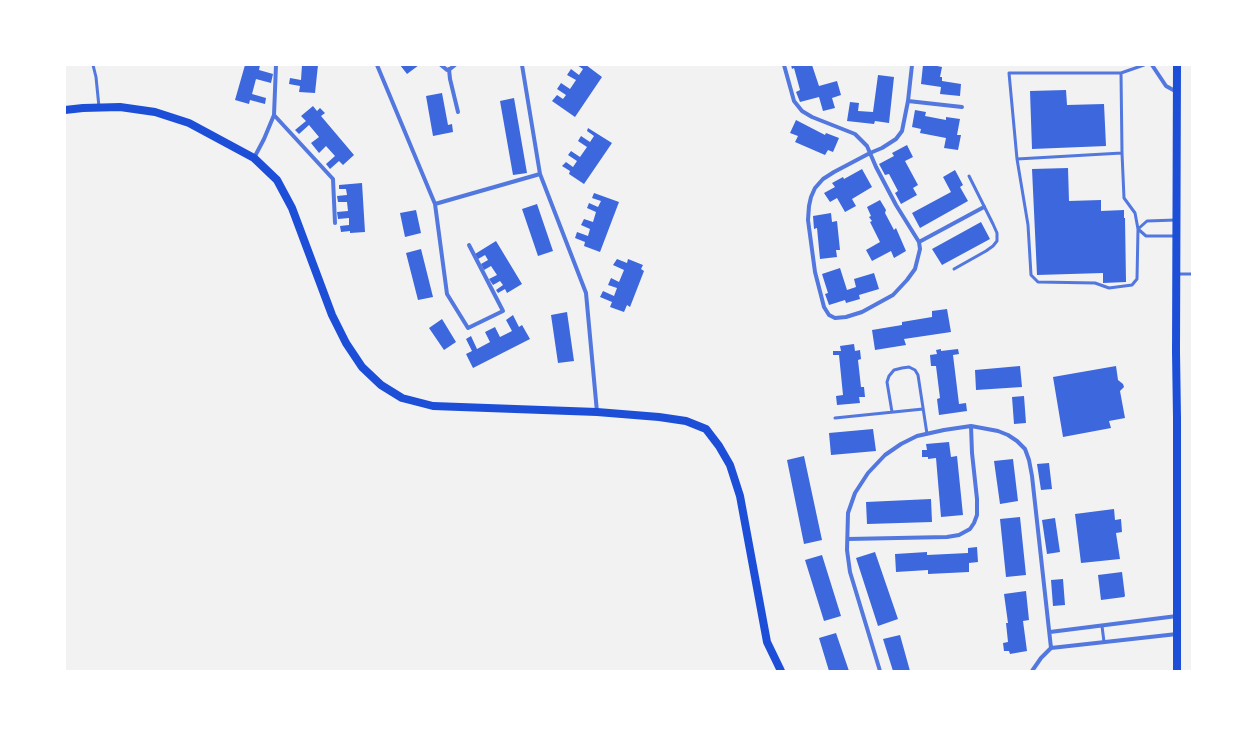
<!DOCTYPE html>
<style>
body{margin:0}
#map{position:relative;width:1257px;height:736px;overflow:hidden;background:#f2f2f2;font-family:Manrope,sans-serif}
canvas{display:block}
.frame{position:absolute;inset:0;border:66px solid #fff;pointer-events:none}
</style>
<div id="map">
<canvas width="1257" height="736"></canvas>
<div class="frame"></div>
</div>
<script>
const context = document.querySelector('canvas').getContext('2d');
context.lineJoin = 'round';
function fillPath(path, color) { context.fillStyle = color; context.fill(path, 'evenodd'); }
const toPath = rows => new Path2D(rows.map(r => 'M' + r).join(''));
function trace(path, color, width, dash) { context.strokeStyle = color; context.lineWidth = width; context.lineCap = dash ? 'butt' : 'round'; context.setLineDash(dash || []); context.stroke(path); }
fillPath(toPath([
 [245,65,260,65,259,70,273,74,271,83,256,79,252,94,266,98,265,104,250,100,249,104,235,100],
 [302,65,318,65,315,93,299,92,300,86,289,84,290,78,301,80],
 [400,65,419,65,407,74],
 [577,65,586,65,602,77,575,117,552,101,557,95,563,99,566,95,557,89,561,83,570,89,576,80,567,75,571,69,579,75,583,69],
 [791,65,812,65,819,86,837,81,841,95,832,98,835,108,823,111,819,97,800,102,796,92,800,90,794,68,792,69],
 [923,65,937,65,937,66,942,67,940,77,942,77,942,81,961,84,960,96,940,94,941,87,921,84],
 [878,75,894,77,889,123,875,121,874,124,847,121,850,102,859,103,858,111,873,112],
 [1066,90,1067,105,1104,104,1106,146,1032,149,1030,91],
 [442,93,448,125,452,124,453,132,433,136,426,96],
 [514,98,527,173,513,175,500,101],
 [313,106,317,111,320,108,325,113,321,116,354,155,343,165,339,161,330,169,326,164,335,156,326,146,319,153,311,143,319,137,309,125,299,134,295,130,306,121,301,116],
 [915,110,926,112,925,116,946,120,946,117,960,119,957,135,961,135,958,150,944,148,946,138,920,133,921,129,912,127],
 [796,120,825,135,826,133,839,138,833,152,828,150,825,155,795,142,798,136,790,133],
 [588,128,612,143,584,184,569,174,570,171,562,166,566,162,573,167,577,161,568,155,571,151,580,157,587,147,578,141,581,136,590,142,594,136,587,131],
 [907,145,913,157,905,161,918,185,913,188,917,195,901,204,895,193,898,191,889,174,885,175,879,164,894,156,892,153],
 [1068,168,1069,201,1101,200,1101,211,1124,210,1124,218,1125,218,1126,282,1103,283,1103,273,1037,275,1032,169],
 [862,169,872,187,852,199,856,206,845,212,837,198,830,202,824,193,835,187,832,183,843,177,844,179],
 [955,170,963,185,960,187,968,201,920,228,912,213,951,192,943,177],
 [362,183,365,232,350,233,350,231,341,232,340,226,349,225,349,218,338,219,337,212,348,211,347,202,338,202,337,196,347,195,346,189,339,189,339,185],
 [594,193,619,202,600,252,584,246,585,242,575,238,577,232,588,236,590,229,581,225,584,219,593,222,596,212,587,208,589,203,598,207,601,201,592,198],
 [880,200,886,210,885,213,894,230,896,228,906,251,894,258,891,251,872,261,866,250,880,242,870,222,872,221,869,217,871,216,867,207],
 [537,204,553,251,538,256,522,209],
 [416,210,421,233,405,237,400,213],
 [831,213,832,222,837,221,840,250,836,250,837,257,820,259,817,228,814,229,813,216],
 [981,222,990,239,942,265,932,249],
 [496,241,522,284,507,293,505,289,498,293,496,290,503,285,500,281,493,285,489,279,497,275,491,266,484,270,481,264,488,260,485,255,478,259,475,254],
 [421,249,433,297,418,300,406,253],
 [617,259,627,263,628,259,643,265,641,269,644,271,630,307,627,305,624,312,610,307,612,302,600,297,603,291,614,296,617,288,608,285,611,278,619,282,624,270,613,265],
 [840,268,847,290,856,287,854,279,874,273,879,289,859,295,860,299,846,303,845,300,829,305,825,294,828,293,822,274],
 [947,309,951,332,904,339,906,345,875,350,872,330,902,325,902,322,932,317,932,311],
 [567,312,574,361,558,363,551,315],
 [513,315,519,327,522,325,530,339,473,368,466,354,472,351,466,339,471,336,477,349,490,342,485,332,495,327,500,337,512,331,506,320],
 [442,319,456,342,444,350,429,328],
 [854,344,855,351,860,350,861,359,858,360,861,387,864,387,865,397,859,397,860,403,837,405,836,396,843,395,839,355,833,355,833,351,841,351,840,346],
 [941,349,941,351,958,349,959,354,953,355,959,404,966,403,967,411,939,415,937,399,940,398,936,366,931,366,930,355,937,354,936,350],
 [1020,366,1022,387,976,390,975,370],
 [1116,366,1118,380,1123,384,1124,387,1120,391,1125,418,1109,421,1111,428,1063,437,1053,377],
 [1024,396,1026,423,1014,424,1012,397],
 [873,429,876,451,831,455,829,433],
 [949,442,951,457,957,456,963,515,941,517,936,458,928,459,928,457,922,457,922,450,927,450,926,444],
 [804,456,822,540,804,544,787,460],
 [1013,459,1018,501,1000,504,994,461],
 [1049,463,1052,489,1041,490,1037,464],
 [931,499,932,522,867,524,866,502],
 [1114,509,1115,520,1121,519,1122,532,1116,533,1120,559,1081,563,1075,514],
 [1020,517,1026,575,1006,577,1000,519],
 [1055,518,1060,552,1047,554,1042,520],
 [977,547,978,562,969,563,969,572,928,574,928,570,896,572,895,554,927,552,927,555,968,553,968,548],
 [875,552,898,619,878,626,856,558],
 [822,555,841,616,824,621,805,560],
 [1122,572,1125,596,1124,597,1101,600,1098,575],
 [1063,579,1065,605,1053,606,1051,580],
 [1026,591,1029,620,1023,621,1027,651,1010,654,1009,651,1004,651,1003,643,1008,642,1006,623,1008,623,1004,594],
 [836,633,849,671,829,671,819,638],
 [900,635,910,671,893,671,883,639]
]), '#3d67dc');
trace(toPath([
 [93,65,96,77,99,107],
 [1121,73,1122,153,1017,159,1009,73,1121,73,1144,65],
 [1017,159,1028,225,1031,275,1038,282,1095,283,1109,288,1132,285,1137,279,1138,229,1135,213,1124,198,1122,153],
 [1175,236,1146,236,1138,229,1147,221,1176,220],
 [954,269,986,251,993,246,997,241,997,233,993,224,969,176],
 [1176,274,1192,274],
 [892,412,887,382,889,376,894,370,902,368,909,367,915,370,918,375,927,434],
 [835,418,923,409],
 [1102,626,1104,642]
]), '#5277de', 3);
trace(toPath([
 [377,65,435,204,447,294,468,328,503,311,469,245],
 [441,65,447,70,450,69,455,65],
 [522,65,540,174,586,293,597,412],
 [784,65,794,101,802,111,812,117,855,134,867,146,876,167,896,205,919,242,920,249,915,269,907,280,893,295,862,312,846,317,835,318,829,315,824,307,815,272,808,220,809,206,811,197,815,188,823,179,834,172,870,153,882,148,896,139,902,131,908,101,912,65],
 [1152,65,1166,86,1177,92],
 [449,69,450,79,458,112],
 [908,101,962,107],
 [274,115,333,179,335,223],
 [254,158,264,139,274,115,276,65],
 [435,204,540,174],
 [919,242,984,207],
 [848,539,947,537,959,535,970,529,974,523,977,515,977,499,972,453,971,426],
 [1050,632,1177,616],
 [880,671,850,572,847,550,848,513,855,493,868,473,885,455,901,444,917,436,944,430,971,426,998,431,1008,435,1017,441,1025,449,1029,460,1032,476,1051,648],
 [1032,671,1041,658,1051,648,1177,634]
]), '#5277de', 4);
trace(toPath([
 [65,110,83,108,120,107,155,112,189,123,254,158,277,180,292,208,332,315,346,343,362,367,381,385,402,398,433,406,597,412,659,417,686,421,706,429,719,446,730,465,740,496,767,642,781,671],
 [1177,671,1177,418,1176,352,1177,65]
]), '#1d4ed8', 8);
</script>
